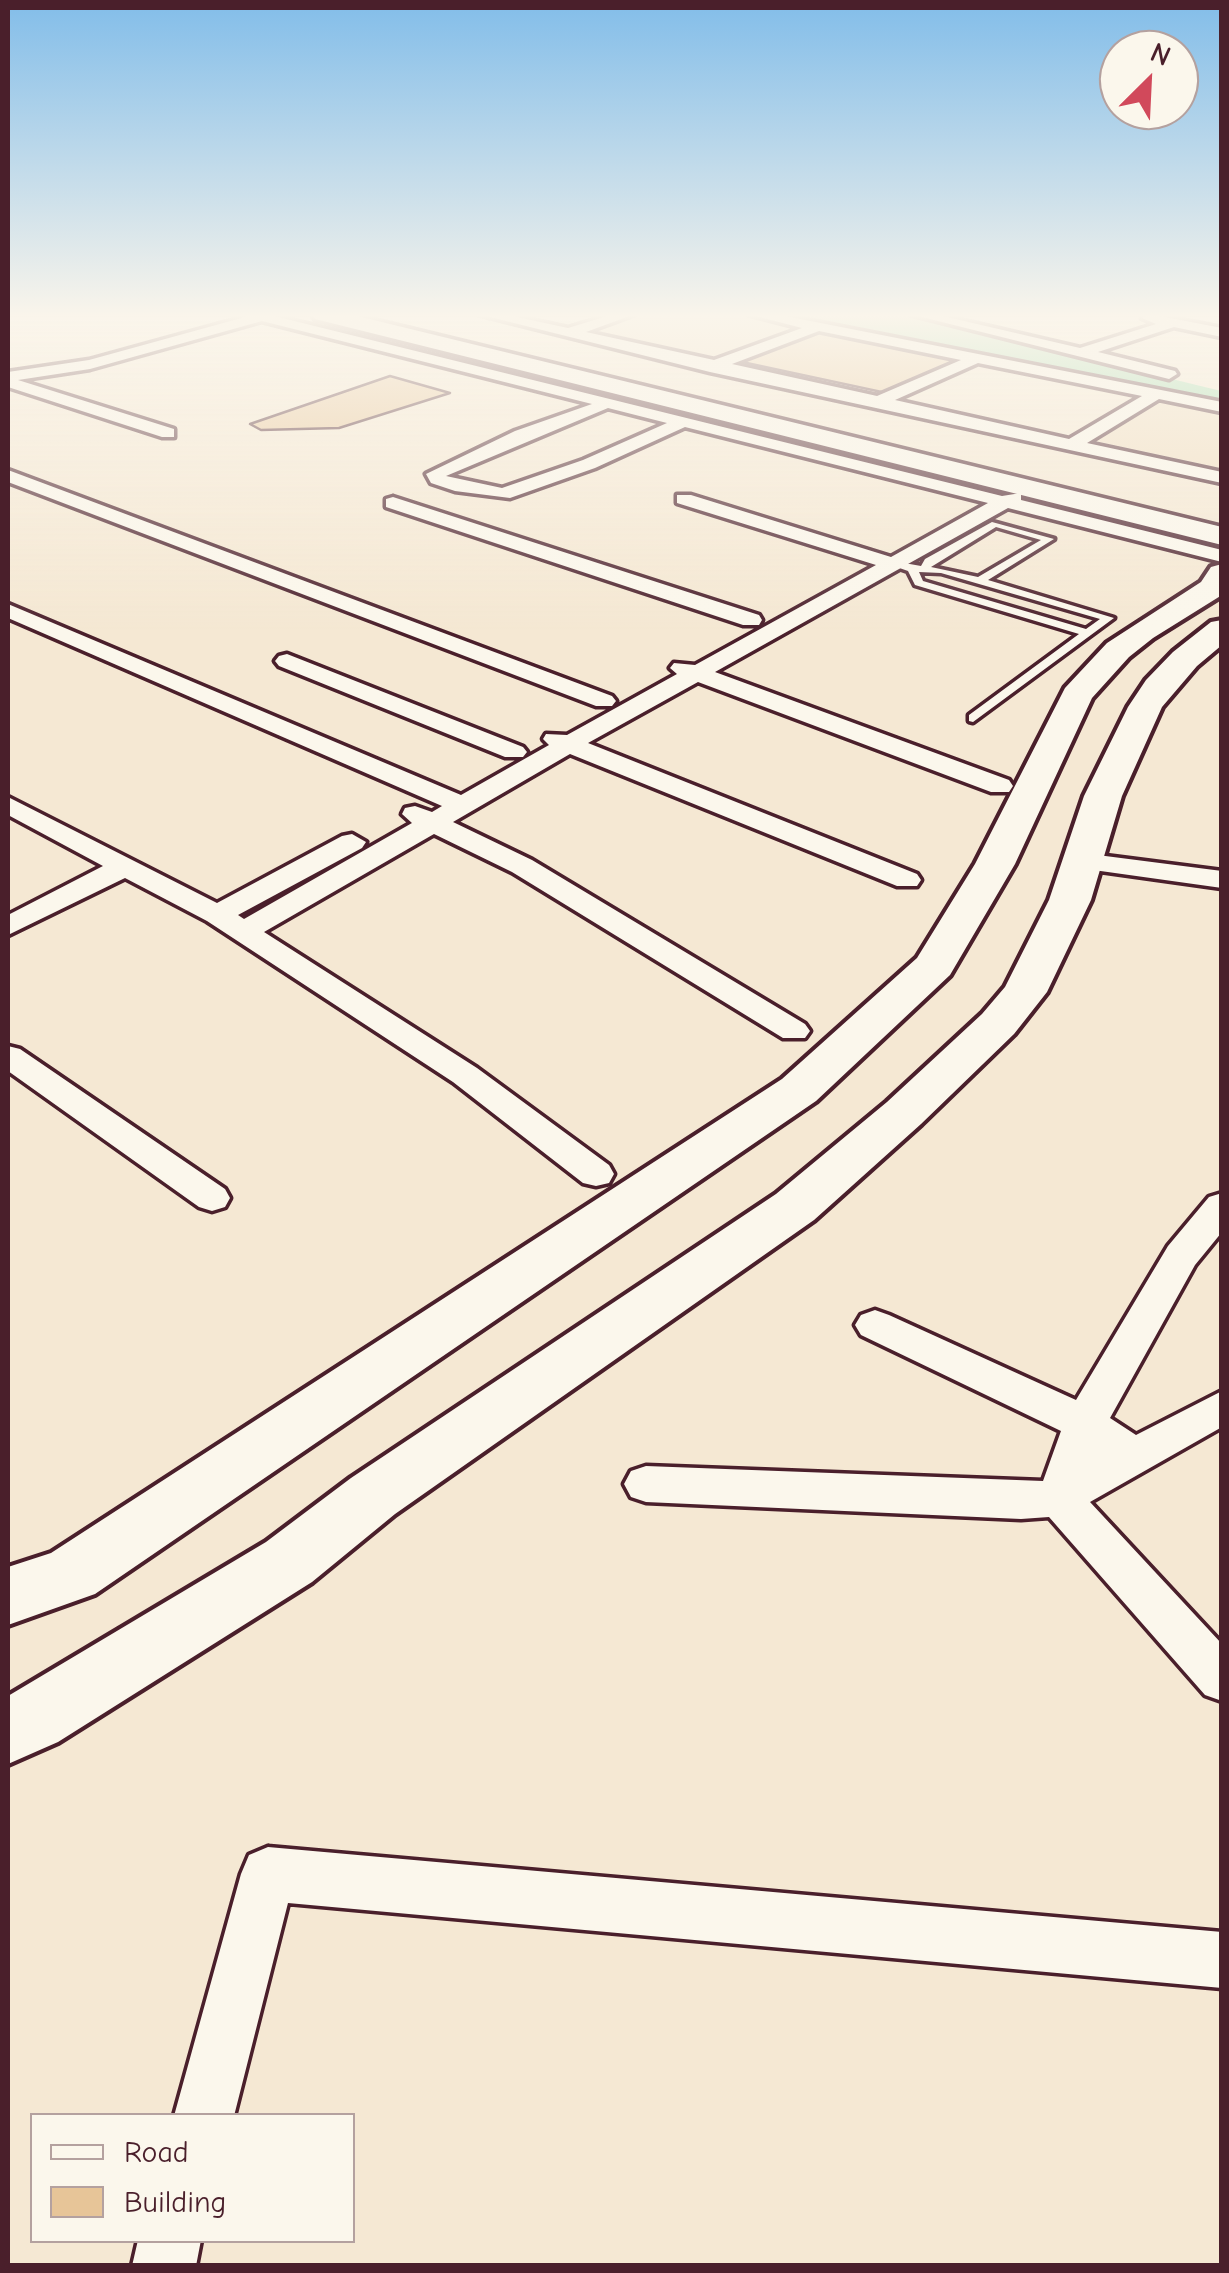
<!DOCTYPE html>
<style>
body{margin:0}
#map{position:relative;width:1229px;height:2273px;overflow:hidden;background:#f5e8d3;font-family:"Comic Neue",sans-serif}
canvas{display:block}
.frame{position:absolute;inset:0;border:10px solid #4a1f2b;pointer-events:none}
.legend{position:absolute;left:30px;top:2113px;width:325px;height:130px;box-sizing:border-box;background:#fbf7ec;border:2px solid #b4a19f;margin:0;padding:12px 18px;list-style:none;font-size:30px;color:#4a1f2b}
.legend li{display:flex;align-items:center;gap:20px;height:50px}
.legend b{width:50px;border:2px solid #b4a19f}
.north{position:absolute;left:1099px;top:30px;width:100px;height:100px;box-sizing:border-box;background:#fbf7ec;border:2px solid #b4a19f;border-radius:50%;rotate:24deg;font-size:28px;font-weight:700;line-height:40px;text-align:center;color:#4a1f2b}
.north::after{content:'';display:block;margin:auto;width:35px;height:45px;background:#d1495b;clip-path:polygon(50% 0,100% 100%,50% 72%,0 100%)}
</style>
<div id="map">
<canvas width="1229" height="2273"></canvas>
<div class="frame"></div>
<ul class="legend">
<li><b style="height:12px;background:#fbf7ec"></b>Road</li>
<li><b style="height:28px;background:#e7c598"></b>Building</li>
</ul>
<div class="north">N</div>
</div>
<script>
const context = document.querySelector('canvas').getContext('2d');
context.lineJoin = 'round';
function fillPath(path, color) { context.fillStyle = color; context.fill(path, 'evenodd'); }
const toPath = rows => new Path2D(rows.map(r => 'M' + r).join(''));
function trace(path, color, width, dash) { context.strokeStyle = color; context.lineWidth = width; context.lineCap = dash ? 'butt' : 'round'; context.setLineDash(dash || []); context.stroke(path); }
fillPath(toPath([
 [644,314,741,314,809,327,728,360,594,331],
 [1161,399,1221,411,1221,468,1091,440]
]), '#f1dec1');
fillPath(toPath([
 [780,314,907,314,1221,391,1221,402]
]), '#93dbaa');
const building = toPath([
 [824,329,968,358,891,394,742,362,824,329],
 [390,376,450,393,339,428,261,430,250,424,390,376]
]);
fillPath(building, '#e7c598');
trace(building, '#4a1f2b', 2.5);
const lane = toPath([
 [992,522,1054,539,988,580,1114,618,973,722,969,721,969,715,1079,634,915,585,908,571,888,564,893,561,921,566,925,559,992,522],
 [996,527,1041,540,978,577,931,567,996,527],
 [919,572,941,573,1100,619,1086,629,923,581,919,572]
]);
const street = toPath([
 [243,314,266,314,1002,496,1021,493,1021,500,1222,550,1222,562,1008,508,715,672,1009,780,1013,786,1009,792,991,792,698,682,588,743,917,874,921,880,917,886,897,886,570,754,453,822,532,860,805,1024,810,1031,805,1038,783,1038,512,872,434,834,264,932,477,1068,609,1165,614,1174,609,1183,596,1186,583,1183,453,1082,207,921,125,878,8,935,8,915,103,866,8,815,8,797,217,903,342,836,352,834,366,842,362,848,238,915,244,919,412,823,402,814,405,808,415,806,432,812,442,806,8,618,8,604,461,795,549,745,543,739,546,734,567,735,677,674,670,668,674,663,695,665,876,565,677,503,677,495,691,495,891,557,988,503,685,427,595,468,510,498,455,491,431,483,426,474,515,431,592,404,262,321,90,369,18,380,174,429,174,437,162,437,8,387,8,372,89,360,245,317,243,314],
 [608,408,667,423,583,460,502,488,446,476,608,408],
 [478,314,503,314,568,328,614,314,635,314,586,332,714,360,802,328,748,314,775,314,1222,402,1222,412,1159,399,1087,443,1222,472,1222,483,710,372,478,314],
 [819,331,961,360,877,396,732,364,819,331],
 [978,363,1142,396,1069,439,895,400,978,363],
 [910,314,934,314,1080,348,1156,324,1142,318,1149,314,1222,328,1222,337,1174,327,1098,352,1175,371,1177,374,1169,379,910,314],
 [8,470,612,696,616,701,612,706,596,706,8,482,8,470],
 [393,497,759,615,762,620,759,625,743,625,386,507,386,499,393,497],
 [287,654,523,747,527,752,523,757,505,757,279,666,275,661,279,656,287,654],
 [1082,853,1222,871,1222,888,1072,867,1068,861,1072,855,1082,853],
 [8,1046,20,1049,225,1189,230,1198,225,1207,212,1211,199,1207,8,1071,8,1046],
 [1222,1193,1222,1232,1195,1265,1110,1418,1136,1435,1222,1391,1222,1427,1090,1502,1222,1644,1222,1701,1205,1695,1049,1517,1021,1519,646,1502,631,1497,624,1484,631,1471,646,1466,1043,1481,1061,1431,861,1335,855,1325,861,1315,875,1310,889,1315,1076,1400,1168,1246,1209,1197,1222,1193],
 [268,1847,1222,1932,1222,1988,288,1903,234,2116,174,2116,241,1874,249,1855,268,1847],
 [138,2240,201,2240,196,2266,132,2266,138,2240]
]);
const secondary = toPath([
 [1222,564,1222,595,1153,638,1129,657,1092,698,1015,864,950,975,816,1101,95,1594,8,1625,8,1567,51,1553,782,1079,917,958,975,864,1065,688,1107,643,1201,582,1211,567,1222,564],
 [1222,620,1222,645,1197,666,1162,707,1122,796,1091,900,1047,992,1014,1034,921,1124,814,1220,395,1514,312,1582,58,1742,8,1764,8,1696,266,1542,351,1478,776,1194,887,1102,982,1014,1005,987,1049,900,1084,796,1128,707,1146,680,1173,652,1211,622,1222,620]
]);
const highway = toPath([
 [312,314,349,314,1222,527,1222,545,315,319,312,314]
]);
trace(lane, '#4a1f2b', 7);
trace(street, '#4a1f2b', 7);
trace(secondary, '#4a1f2b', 8);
trace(highway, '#4a1f2b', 7);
fillPath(lane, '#fbf7ec');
fillPath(street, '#fbf7ec');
fillPath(secondary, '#fbf7ec');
fillPath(highway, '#fbf7ec');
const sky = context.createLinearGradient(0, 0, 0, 632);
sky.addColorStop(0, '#82bde9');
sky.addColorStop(0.5, '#faf5eb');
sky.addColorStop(1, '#faf5eb00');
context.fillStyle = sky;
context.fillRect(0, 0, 1229, 632);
</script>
